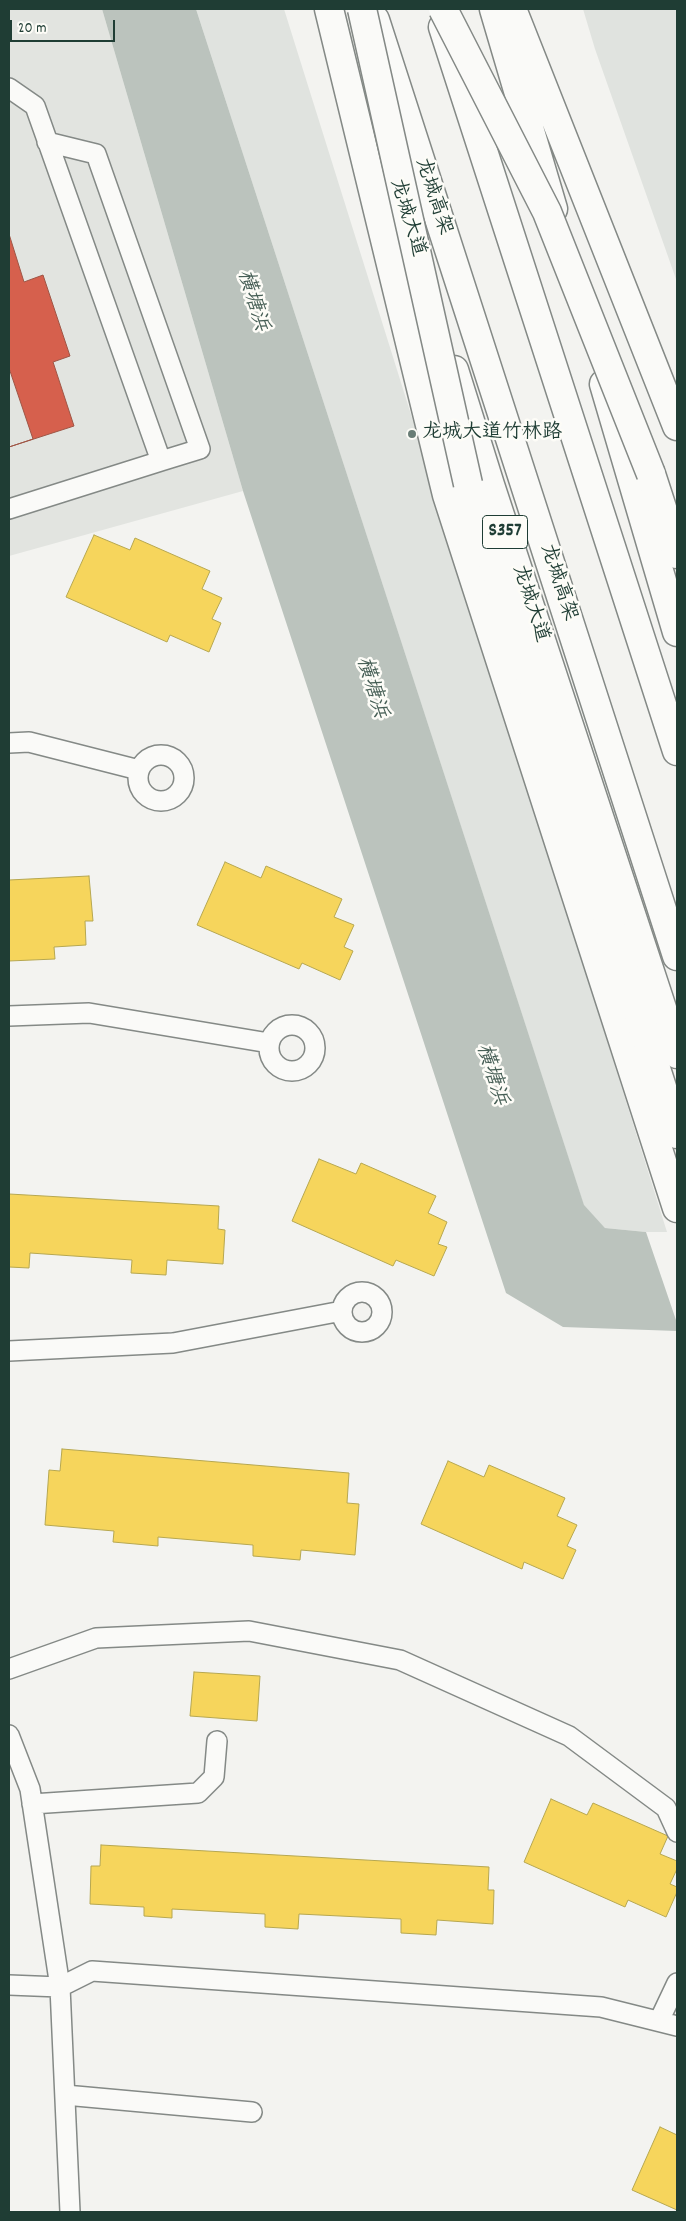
<!DOCTYPE html>
<meta charset="utf-8">
<style>
body{margin:0}
#map{position:relative;width:686px;height:2221px;overflow:hidden;background:#f3f3f0;font-family:Dekko,sans-serif}
canvas{display:block}
.frame{position:absolute;inset:0;border:10px solid #1f3d34;pointer-events:none}
.scale{position:absolute;left:10px;top:20px;width:105px;height:22px;box-sizing:border-box;border:2px solid #1f3d34;border-top:0;padding-left:6px;font-size:15px;line-height:18px;white-space:nowrap;color:#1f3d34;-webkit-text-stroke:4px #fdfcf7;paint-order:stroke}
</style>
<div id="map">
<canvas width="686" height="2221"></canvas>
<div class="frame"></div>
<div class="scale">20 m</div>
</div>
<script>
const context = document.querySelector('canvas').getContext('2d');
context.lineJoin = 'round';
function fillPath(path, color) { context.fillStyle = color; context.fill(path, 'evenodd'); }
const toPath = rows => new Path2D(rows.map(r => 'M' + r).join(''));
function trace(path, color, width, dash) { context.strokeStyle = color; context.lineWidth = width; context.lineCap = dash ? 'butt' : 'round'; context.setLineDash(dash || []); context.stroke(path); }
function write(font, color, halo, rows, align = 'center') {
  context.font = font + ' Dekko,"LXGW WenKai TC",sans-serif'; context.lineWidth = 5; context.setLineDash([]); context.textBaseline = 'middle'; context.strokeStyle = halo; context.fillStyle = color; for (const [text, x, y, turn = 0] of rows) {
    context.save(); context.translate(x, y); context.rotate((+turn || 0) * Math.PI / 180); context.textAlign = isNaN(turn) ? turn : align; if (halo) context.strokeText(text, 0, 0); context.fillText(text, 0, 0); context.restore();
  }
}
fillPath(toPath([
 [9,9,102,9,243,491,9,556]
]), '#e2e4e0');
fillPath(toPath([
 [196,9,284,9,667,1232,646,1232,605,1228,584,1206],
 [583,9,677,9,677,282,595,49]
]), '#e0e3df');
fillPath(toPath([
 [102,9,196,9,584,1205,605,1228,646,1232,677,1323,677,1331,563,1327,506,1293,243,491]
]), '#bbc3bd');
const homes = toPath([
 [94,535,130,550,135,538,210,571,202,589,222,598,212,619,221,623,209,652,170,635,167,642,66,597,94,535],
 [225,862,261,878,266,866,342,899,334,917,354,925,344,947,353,951,340,980,302,963,299,969,197,925,225,862],
 [89,876,93,921,85,921,86,945,54,947,55,959,9,961,9,880,89,876],
 [319,1159,356,1174,361,1163,436,1196,428,1213,447,1222,438,1244,447,1247,434,1276,396,1260,393,1266,292,1221,319,1159],
 [9,1194,219,1206,218,1229,225,1230,223,1264,167,1260,166,1275,131,1273,132,1260,30,1253,29,1268,9,1267,9,1194],
 [62,1449,349,1473,347,1503,359,1504,355,1555,301,1550,300,1560,253,1556,253,1545,158,1537,158,1546,113,1542,114,1531,45,1525,49,1470,60,1471,62,1449],
 [448,1461,484,1477,489,1465,565,1498,557,1516,577,1525,567,1546,576,1550,563,1579,524,1562,522,1569,421,1524,448,1461],
 [194,1672,260,1676,257,1721,190,1716,194,1672],
 [551,1799,587,1815,593,1803,668,1836,660,1854,677,1861,677,1869,670,1884,677,1887,677,1892,666,1917,628,1900,625,1907,524,1862,551,1799],
 [101,1845,489,1867,488,1890,494,1890,493,1924,437,1920,436,1935,401,1933,401,1919,299,1914,298,1929,265,1927,265,1914,172,1909,172,1918,144,1916,144,1907,90,1904,91,1866,100,1866,101,1845],
 [660,2127,677,2135,677,2210,632,2190,660,2127]
]);
fillPath(homes, '#f6d55c');
trace(homes, '#b6a750', 1);
const shops = toPath([
 [9,234,24,282,43,275,70,356,53,362,74,426,9,447,9,234],
 [9,368,33,439,9,447,9,368]
]);
fillPath(shops, '#d6604d');
trace(shops, '#9f5646', 1);
const service = toPath([
 [9,88,35,106,161,461,9,509],
 [47,142,96,154,200,449,161,461],
 [9,743,29,742,139,770],
 '138 778a23 23 0 1 1 46 0a23 23 0 1 1-46 0Z',
 [9,1016,89,1013,269,1043],
 '269 1048a23 23 0 1 1 46 0a23 23 0 1 1-46 0Z',
 '342 1312a20 20 0 1 1 40 0a20 20 0 1 1-40 0Z',
 [9,1351,173,1343,342,1311],
 [9,1669,96,1638,249,1631,400,1660,569,1736,666,1808,677,1832],
 [9,1735,30,1789,60,1987,70,2212],
 [32,1804,198,1793,214,1777,217,1741],
 [9,1985,60,1987,92,1971,601,2007,677,2026],
 [659,2021,677,1983],
 [65,2095,252,2112]
]);
const primary = toPath([
 [329,9,447,495,677,1208],
 [494,9,553,209],
 [512,9,677,426],
 [454,370,490,485,677,1054],
 [604,384,677,632]
]);
const trunk = toPath([
 [375,20,677,956],
 [443,27,677,751],
 [651,474,677,554],
 [468,484,677,1134]
]);
trace(service, '#848986', 22);
trace(primary, '#848986', 31);
trace(trunk, '#848986', 31);
trace(service, '#fafaf8', 19);
trace(primary, '#fafaf8', 28);
trace(trunk, '#fafaf8', 28);
const trunkBridge = toPath([
 [362,9,468,484],
 [443,9,547,212,651,474]
]);
trace(trunkBridge, '#848986', 31, []);
trace(trunkBridge, '#fafaf8', 28);
for (const [x, y, r, color] of [
 [412,434,5,"#697d76"]
]) { const dot = new Path2D(); dot.arc(x, y, r, 0, 2 * Math.PI); context.fillStyle = color; context.fill(dot); trace(dot, '#fdfcf7', 2); }
for (const [x, y, w] of [
 [505,532,45]
]) { const box = new Path2D(); box.roundRect(x - w / 2, y - 16.5, w, 33, 4); context.fillStyle = '#fdfcf7'; context.fill(box); trace(box, '#1f3d34', 1); }
write('bold 19px', '#1f3d34', null, [
 ["S357",505,532]
]);
write('20px', '#1f3d34', '#fdfcf7', [
 ["龙城高架",432,197,72],
 ["龙城大道",406,218,73],
 ["龙城高架",557,583,72],
 ["龙城大道",529,604,72]
]);
write('20px', '#1f3d34', '#fdfcf7', [
 ["龙城大道竹林路",422,434]
], 'left');
write('italic 21px', '#475f56', '#fdfcf7', [
 ["横塘浜",251,301,73],
 ["横塘浜",370,688,73],
 ["横塘浜",490,1075,73]
]);
</script>
